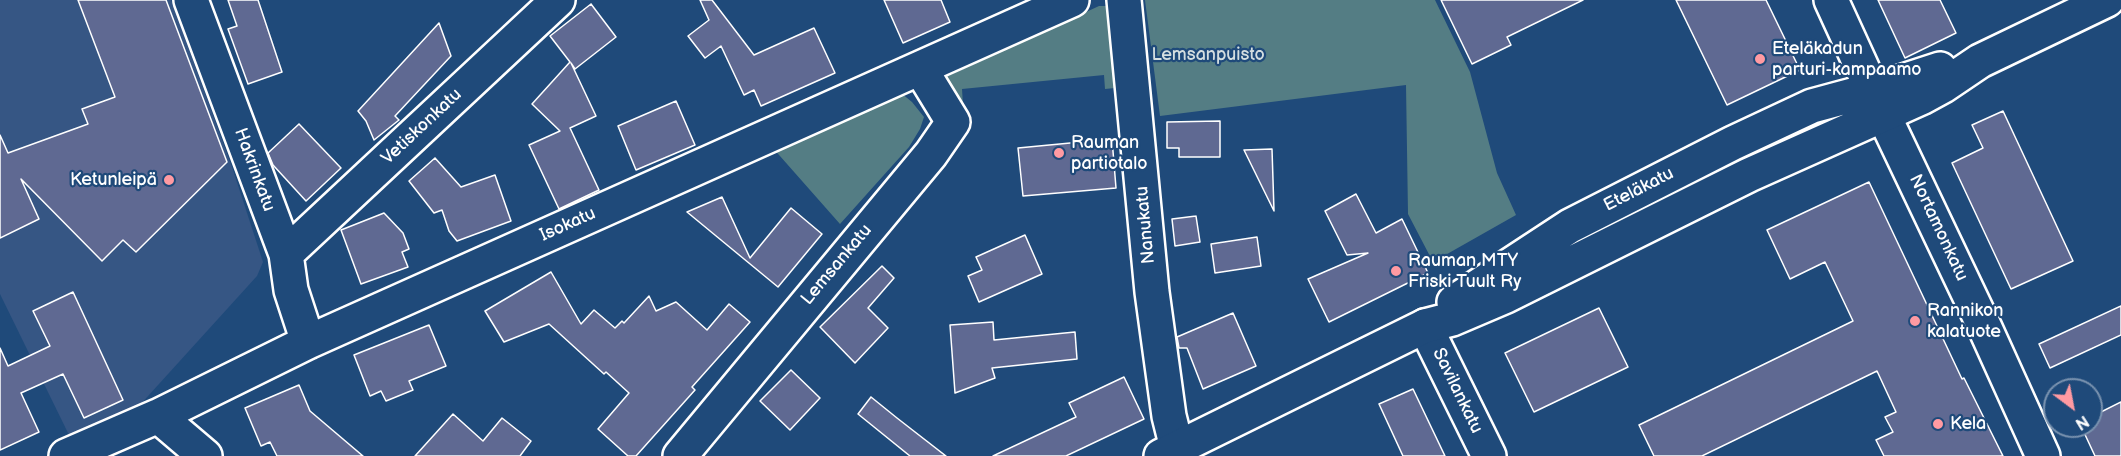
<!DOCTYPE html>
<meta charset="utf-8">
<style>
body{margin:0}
#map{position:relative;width:2121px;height:456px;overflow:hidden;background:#1f4a7a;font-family:"Balsamiq Sans",sans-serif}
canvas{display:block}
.north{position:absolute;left:2043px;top:378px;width:60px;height:60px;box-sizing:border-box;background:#1f4a7a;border:2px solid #7992af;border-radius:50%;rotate:148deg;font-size:16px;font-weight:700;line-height:24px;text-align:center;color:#fff}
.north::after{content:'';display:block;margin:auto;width:21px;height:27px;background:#ff9aa2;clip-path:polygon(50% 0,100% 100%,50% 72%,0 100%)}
</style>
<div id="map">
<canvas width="2121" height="456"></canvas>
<div class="north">N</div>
</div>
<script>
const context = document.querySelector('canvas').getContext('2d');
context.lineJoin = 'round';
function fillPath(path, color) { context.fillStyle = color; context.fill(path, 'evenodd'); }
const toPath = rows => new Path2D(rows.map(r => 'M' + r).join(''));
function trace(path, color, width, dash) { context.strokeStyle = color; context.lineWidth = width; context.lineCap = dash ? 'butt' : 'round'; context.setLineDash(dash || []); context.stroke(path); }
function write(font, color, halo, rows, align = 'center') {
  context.font = font + ' "Balsamiq Sans",sans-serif'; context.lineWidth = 4.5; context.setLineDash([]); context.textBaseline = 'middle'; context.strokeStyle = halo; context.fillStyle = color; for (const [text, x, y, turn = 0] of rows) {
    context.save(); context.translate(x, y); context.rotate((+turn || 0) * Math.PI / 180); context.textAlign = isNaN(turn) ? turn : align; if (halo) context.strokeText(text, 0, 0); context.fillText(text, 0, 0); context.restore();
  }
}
fillPath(toPath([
 [0,0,171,0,233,170,263,262,257,276,139,406,69,435,0,294]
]), '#365684');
fillPath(toPath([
 [1145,0,1435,0,1470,72,1497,173,1516,215,1433,262,1408,214,1406,85,1160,116],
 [1099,6,1108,6,1111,18,1115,88,1105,89,1104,75,962,89,963,105,951,101,944,78],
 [901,93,912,102,924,117,920,129,909,147,840,224,772,147]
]), '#547d84');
const building = toPath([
 [78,0,166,0,227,162,136,252,123,240,102,261,21,179,39,219,0,238,0,135,8,153,88,124,82,109,115,97,78,0],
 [228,0,258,0,282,72,248,84,228,29,237,26,228,0],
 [700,0,712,0,754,55,814,28,835,73,761,106,754,90,744,95,721,46,705,58,688,36,709,20,700,0],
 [884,0,941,0,950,22,903,43,884,0],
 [1441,0,1583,0,1507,37,1511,45,1472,64,1441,0],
 [1676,0,1766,0,1800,70,1727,105,1676,0],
 [1878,0,1940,0,1956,33,1905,58,1878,0],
 [591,4,616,37,575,69,571,63,596,116,570,128,599,190,559,209,529,145,560,131,532,104,570,62,550,36,591,4],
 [439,23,451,56,395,116,399,120,374,140,366,121,358,111,439,23],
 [676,101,695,145,636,170,618,126,676,101],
 [2003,111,2073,261,2011,289,1952,163,1983,148,1972,125,2003,111],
 [1220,121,1220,157,1179,157,1179,148,1167,148,1167,122,1220,121],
 [299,124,341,168,306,201,273,165,268,153,299,124],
 [1112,139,1116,188,1023,196,1018,148,1112,139],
 [1272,149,1274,211,1244,150,1272,149],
 [435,158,461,187,495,175,511,221,457,241,449,231,442,210,434,213,409,181,435,158],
 [1869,182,1962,379,1964,378,2003,456,1884,456,1876,440,1893,432,1885,417,1896,412,1877,371,1702,456,1654,456,1639,425,1853,321,1825,262,1790,279,1767,230,1869,182],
 [1356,194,1376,233,1402,219,1428,273,1329,322,1308,279,1368,253,1347,255,1325,211,1356,194],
 [722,197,750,258,791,208,822,234,778,287,687,212,722,197],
 [384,213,403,233,409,249,402,252,408,267,361,284,341,230,384,213],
 [1196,216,1200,242,1175,246,1172,219,1196,216],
 [1025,235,1042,274,979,302,968,276,982,270,976,257,1025,235],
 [1257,237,1261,266,1215,273,1211,244,1257,237],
 [882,266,894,278,868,308,888,328,855,363,820,327,882,266],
 [551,272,581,324,594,310,615,328,622,321,624,323,649,296,656,311,676,302,707,330,729,304,750,322,692,387,695,390,636,456,628,456,598,429,629,393,606,372,604,374,549,324,504,342,485,311,551,272],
 [73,292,123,400,84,418,63,374,21,393,39,432,0,450,0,348,8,366,50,346,33,311,73,292],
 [2121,306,2121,335,2050,368,2039,344,2121,306],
 [1599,308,1628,367,1534,412,1505,353,1599,308],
 [1233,313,1256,366,1203,389,1187,348,1179,348,1177,337,1233,313],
 [993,322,994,340,1075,332,1077,359,992,368,995,378,955,393,950,325,993,322],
 [429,325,446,366,409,381,413,390,386,401,381,391,370,396,354,355,429,325],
 [791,370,820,398,790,430,760,401,791,370],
 [1124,377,1144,419,1066,456,993,456,1076,417,1069,403,1124,377],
 [299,385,310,411,363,456,277,456,270,442,261,446,245,408,299,385],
 [1413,389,1445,456,1403,456,1379,404,1413,389],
 [871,397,897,418,946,456,910,456,858,414,871,397],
 [2121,402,2121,456,2095,456,2081,426,2091,426,2091,417,2121,402],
 [453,414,483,441,502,418,531,441,520,456,415,456,453,414]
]);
fillPath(building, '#5f6992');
trace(building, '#fff', 1.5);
const minor = toPath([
 [191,0,286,254,291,290,308,342],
 [1124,0,1152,292,1169,416,1179,456],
 [1883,114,1985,328,2043,456],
 [286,254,558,0],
 [1425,326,1489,456],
 [158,416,205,456],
 [66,456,158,416,308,342,1072,0],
 [680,456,931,154,953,122,920,68]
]);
const secondary = toPath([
 [1831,0,1880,107],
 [1454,302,1570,226,1733,143,1812,106,1897,83,1940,69],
 [1161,456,1425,326,1452,319,1506,296,1749,175,1921,98,1943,86,1980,61,2107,0]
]);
trace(minor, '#fff', 38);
trace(secondary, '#fff', 38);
trace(minor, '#1f4a7a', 33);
trace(secondary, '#1f4a7a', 33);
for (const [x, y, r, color] of [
 [1760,59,6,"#ff9aa2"],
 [1059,153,6,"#ff9aa2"],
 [169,180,6,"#ff9aa2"],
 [1396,271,6,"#ff9aa2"],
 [1915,321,6,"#ff9aa2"],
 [1938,424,6,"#ff9aa2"]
]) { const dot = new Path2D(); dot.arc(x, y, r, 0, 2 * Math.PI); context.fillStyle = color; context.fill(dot); trace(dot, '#1f4a7a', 2); }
write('18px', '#fff', '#1f4a7a', [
 ["Eteläkadun",1772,49],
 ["parturi-kampaamo",1772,70],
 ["Rauman",1071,143],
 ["partiotalo",1071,164],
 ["Ketunleipä",157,180,"right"],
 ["Rauman MTY",1408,261],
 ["Friski Tuult Ry",1408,282],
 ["Rannikon",1927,311],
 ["kalatuote",1927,332],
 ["Kela",1950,424]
], 'left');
write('18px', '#d4dee0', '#1f4a7a', [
 ["Lemsanpuisto",1208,55]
]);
write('18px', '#fff', '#1f4a7a', [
 ["Vetiskonkatu",422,127,-43],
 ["Hakrinkatu",254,170,70],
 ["Eteläkatu",1639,190,-27],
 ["Isokatu",568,225,-24],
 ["Nanukatu",1146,225,-95],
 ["Nortamonkatu",1938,228,65],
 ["Lemsankatu",837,265,-50],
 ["Savilankatu",1457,391,64]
]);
</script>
